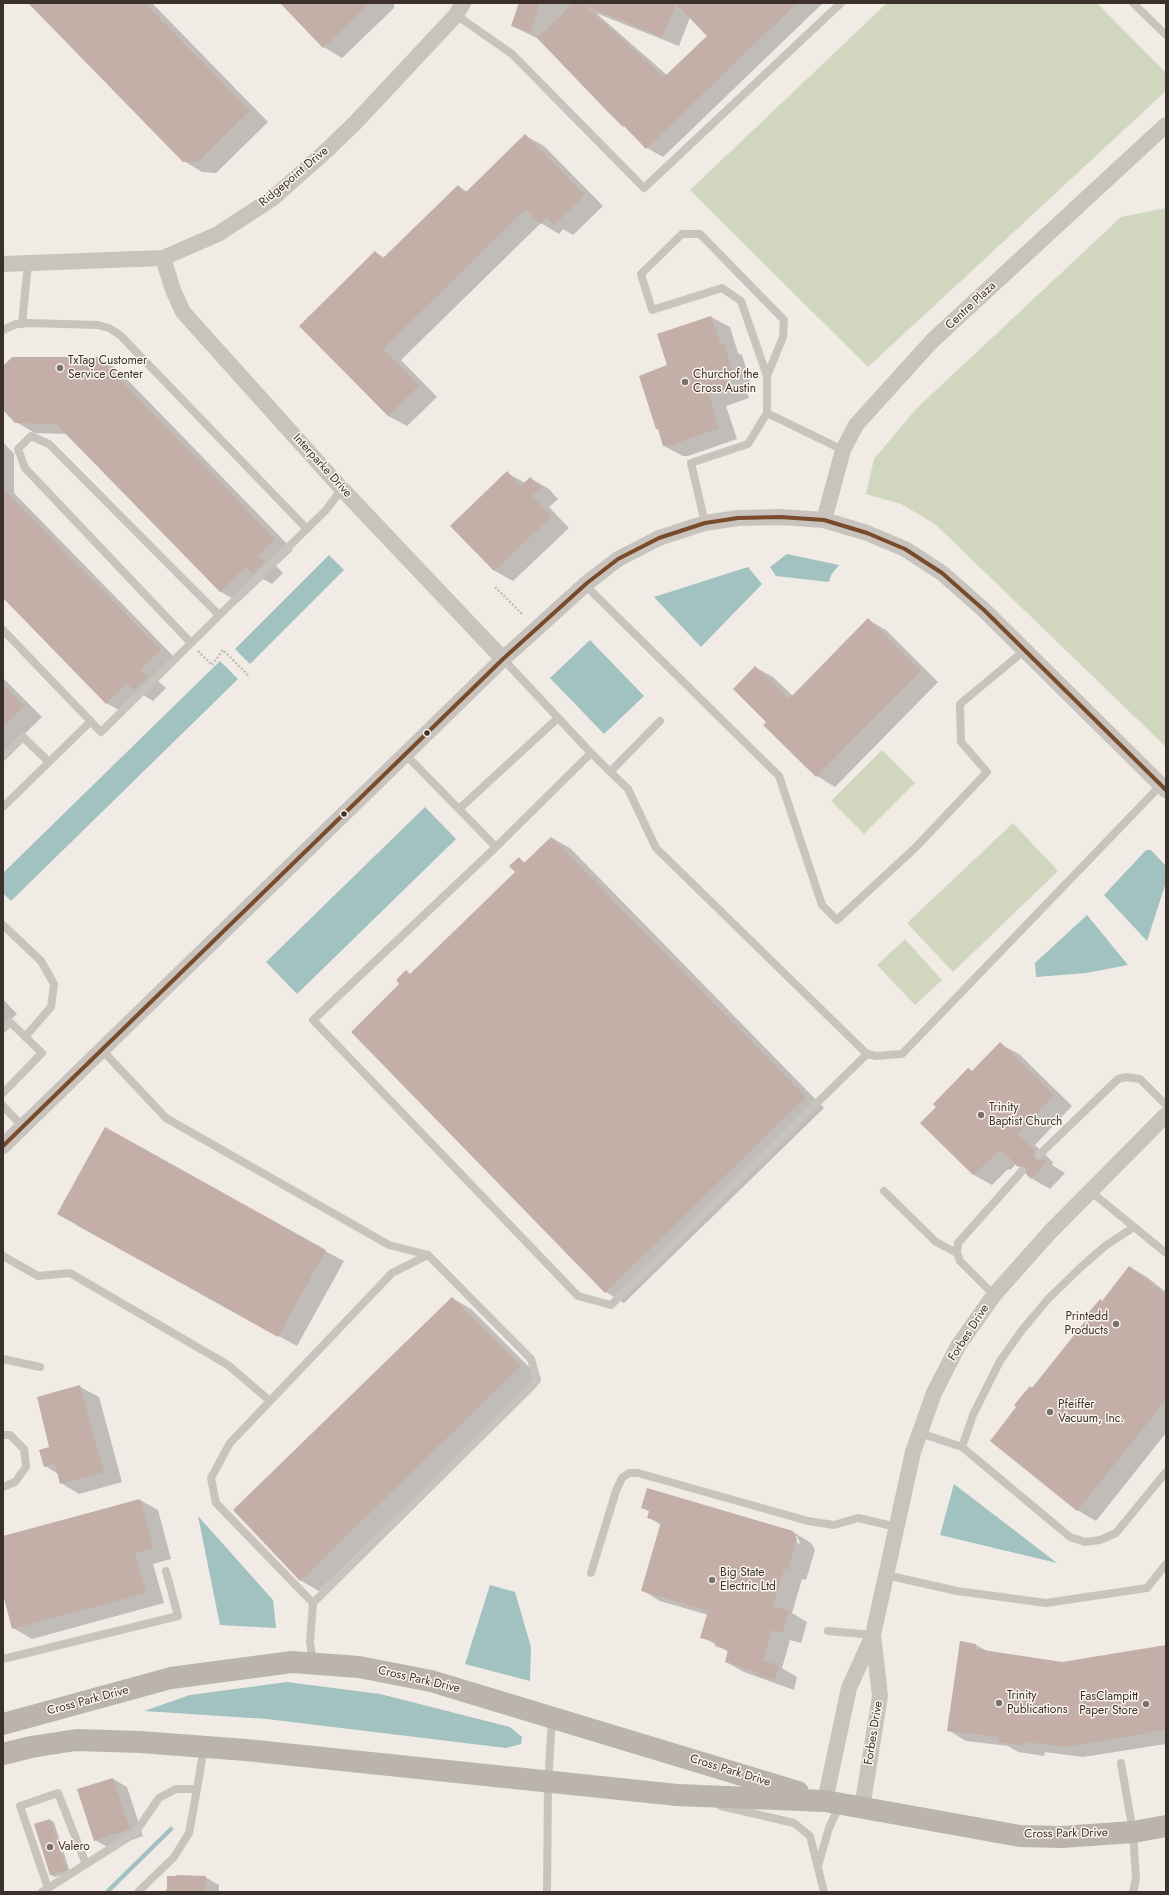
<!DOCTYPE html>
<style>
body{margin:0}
#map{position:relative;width:1169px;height:1895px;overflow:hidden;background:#f0ebe5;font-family:Jost,sans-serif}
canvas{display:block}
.frame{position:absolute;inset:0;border:4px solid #3b302b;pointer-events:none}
</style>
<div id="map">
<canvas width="1169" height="1895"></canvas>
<div class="frame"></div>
</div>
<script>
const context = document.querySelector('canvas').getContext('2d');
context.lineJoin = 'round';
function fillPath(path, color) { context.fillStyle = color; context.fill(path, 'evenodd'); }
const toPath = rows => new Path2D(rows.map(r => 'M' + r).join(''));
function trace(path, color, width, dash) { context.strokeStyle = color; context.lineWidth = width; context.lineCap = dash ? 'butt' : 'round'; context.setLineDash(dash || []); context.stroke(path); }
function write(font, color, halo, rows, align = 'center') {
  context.font = font + ' Jost,sans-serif'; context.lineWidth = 3; context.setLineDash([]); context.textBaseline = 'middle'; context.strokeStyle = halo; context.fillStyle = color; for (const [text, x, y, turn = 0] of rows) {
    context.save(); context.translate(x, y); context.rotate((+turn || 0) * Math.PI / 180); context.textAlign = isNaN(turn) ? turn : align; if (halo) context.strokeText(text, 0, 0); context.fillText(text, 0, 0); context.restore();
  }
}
fillPath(toPath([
 [887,3,1097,3,1166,73,1166,91,868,367,690,190],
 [1166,208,1166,747,935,524,901,504,866,494,874,459,917,408,1121,217],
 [882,750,915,783,864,834,831,801],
 [1013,823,1058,871,953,972,907,923],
 [905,939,942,980,915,1005,877,965]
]), '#d1d6bf');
fillPath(toPath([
 [787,554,839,565,831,575,829,582,776,576,770,567],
 [329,555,344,570,250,664,235,649],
 [748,567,762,584,701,647,654,597],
 [590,640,644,696,604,734,550,678],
 [220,661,238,679,11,901,3,893,3,873],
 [425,807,456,839,297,994,266,962],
 [1146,850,1151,850,1166,866,1166,882,1147,941,1104,895],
 [1087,915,1128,965,1086,973,1036,977,1035,963],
 [954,1484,1057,1563,940,1535],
 [198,1516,273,1600,276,1628,220,1625],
 [490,1585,515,1592,531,1647,530,1681,465,1664],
 [287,1682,380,1694,510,1727,522,1737,521,1744,506,1748,267,1719,144,1711,190,1695]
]), '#a1c2c1');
fillPath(toPath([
 [29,3,152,3,268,122,216,173,202,172,184,161],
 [281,3,394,3,394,8,342,58,324,47],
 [519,3,823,3,663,157,647,148,539,39,512,26],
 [596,13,679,46,690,17,709,36,667,75],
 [526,136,544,146,603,206,573,235,563,229,559,234,541,223,401,360,437,397,407,426,388,416,375,252,385,258,458,186,468,192],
 [711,317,730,327,738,353,742,355,751,383,745,386,749,398,726,406,737,439,688,456,683,456,664,446,659,430,657,429,668,366,658,334],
 [98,358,117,369,293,550,276,566,283,573,272,584,263,579,239,602,221,592,67,434,35,433,16,422,3,409,3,367],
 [3,442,14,454,14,493,178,661,158,681,166,688,153,701,143,695,125,713,106,703,3,597],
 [507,473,525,483,530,478,549,489,558,499,549,507,569,528,513,581,495,571,452,526],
 [868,620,886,630,938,682,835,787,817,776,765,725,768,722,755,667,773,677,793,696],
 [3,678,42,717,3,755],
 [552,838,570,848,824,1108,624,1303,606,1292,411,975,517,872,519,859,526,863],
 [3,999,17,1014,3,1027],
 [1000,1044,1019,1054,1072,1106,1035,1145,1053,1162,1052,1165,1065,1173,1050,1189,1031,1178,1027,1171,1016,1164,1010,1170,1008,1169,992,1185,974,1175,921,1123],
 [76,1225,325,1251,344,1261,297,1346],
 [1130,1267,1148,1278,1166,1292,1166,1433,1096,1521,1077,1510,1018,1407,1030,1387,1033,1388],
 [452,1298,471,1309,539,1377,319,1591,300,1580],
 [80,1387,99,1397,122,1482,79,1494,61,1483,58,1474,45,1466,50,1448],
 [140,1500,158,1510,171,1559,153,1564,164,1603,32,1639,13,1628,3,1590,3,1537],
 [642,1507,793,1532,811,1543,815,1550,806,1580,802,1579,792,1613,807,1622,801,1643,790,1640,782,1668,797,1677,794,1690,744,1672,726,1662,729,1652,702,1637,708,1615,660,1601,642,1590,661,1525,648,1517,650,1512],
 [795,1536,797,1536,800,1543,798,1544],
 [961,1642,976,1645,989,1652,1062,1663,1166,1646,1166,1744,1083,1757,1045,1752,1044,1756,1018,1752,1008,1746,966,1741,948,1730],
 [113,1779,127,1787,143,1836,109,1848,95,1840],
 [50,1820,54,1822,70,1872,55,1877,51,1875],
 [205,1877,219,1885,219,1892,164,1892,168,1888]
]), '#0003');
trace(toPath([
 [107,1892,171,1829]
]), '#a1c2c1', 4.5);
fillPath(toPath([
 [28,3,145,3,250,111,198,162,183,162],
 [280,3,370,3,323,48],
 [519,3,539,3,531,33,511,26],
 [573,3,797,3,646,149,624,126,623,127,607,111,537,38],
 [676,4,707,36,664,77,584,5,662,37],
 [525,134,585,195,554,225,547,217,540,224,526,209,383,349,419,386,388,416,299,326,375,251,382,259,458,185,465,193],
 [711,316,721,344,724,343,733,373,727,375,731,388,709,395,719,428,669,446,668,445,663,446,658,429,656,429,639,376,667,365,657,334],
 [12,357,98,357,275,539,258,555,265,562,253,574,246,567,220,592,56,424,15,423,3,410,3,366],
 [507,471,521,486,530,477,541,488,532,496,551,517,494,571,450,526],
 [3,489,161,650,140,670,148,677,134,691,126,683,106,704,3,598],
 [868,618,921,671,816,777,763,725,766,722,733,689,755,666,789,699],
 [3,685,24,706,3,727],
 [551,837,806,1097,605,1293,351,1032,399,984,396,980,406,970,410,974,515,872,509,866,519,857,524,863],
 [1000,1042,1054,1095,1018,1134,1035,1151,1034,1156,1035,1159,1040,1160,1043,1159,1047,1162,1031,1179,1026,1174,1026,1167,1023,1166,1018,1167,1001,1150,973,1175,920,1123,936,1107,933,1104,968,1068,972,1071],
 [105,1127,326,1250,278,1337,57,1214],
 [1129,1266,1166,1295,1166,1400,1077,1511,990,1441,1016,1407,1014,1405,1030,1386,1032,1388,1086,1320,1084,1318,1100,1299,1102,1301],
 [452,1297,521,1366,300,1581,233,1510],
 [80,1385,104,1472,60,1484,55,1464,44,1467,39,1450,49,1447,37,1397],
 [647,1488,793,1531,797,1539,788,1570,784,1569,773,1606,789,1611,783,1633,772,1630,763,1661,779,1665,775,1680,756,1675,757,1672,725,1662,728,1650,715,1646,716,1642,700,1638,708,1611,641,1591,661,1522,647,1518,649,1511,641,1508],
 [140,1499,153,1548,135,1553,146,1593,12,1629,3,1594,3,1536],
 [960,1641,976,1644,976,1649,1062,1662,1166,1645,1166,1729,1123,1738,1123,1737,1064,1747,1026,1742,1025,1746,998,1742,999,1737,947,1731],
 [113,1778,130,1829,94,1841,77,1789],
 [50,1819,67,1870,50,1875,34,1824],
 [176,1875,206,1876,205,1892,167,1892,167,1876,176,1876]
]), '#c3afa7');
trace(toPath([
 [495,587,522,614],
 [198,651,212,665,223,650,248,675]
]), '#c2bbb6', 2.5, [2, 2]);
trace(toPath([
 [1133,3,1166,35],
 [456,15,512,54,644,188,841,3],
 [22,324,28,263],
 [3,330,16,324,28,323,98,325,109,328,120,335,307,529],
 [767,376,783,337,784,320,700,234,682,234,641,274,652,310,722,288,741,301,767,376,767,413,843,450],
 [705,523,691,463,748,444,767,413],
 [585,585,779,776,822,905,837,920,915,848,987,772,961,742,960,704,1025,650],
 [3,630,101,732,326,510,342,489],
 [191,643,25,468,18,449,31,436,49,444,219,615],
 [406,755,496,847,313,1020,578,1296,611,1305,867,1054,656,848,628,789,591,753,503,659],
 [3,757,23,737,49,762],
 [610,772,660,721],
 [3,807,91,721],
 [459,809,558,718],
 [496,847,591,753],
 [3,925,41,961,54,984,51,1007,25,1037],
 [3,1029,10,1022,42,1053,3,1093],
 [102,1050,166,1118,389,1245,428,1255,531,1359,537,1380,528,1390,313,1603,310,1642,313,1663],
 [867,1054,876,1056,902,1054,1161,785],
 [3,1106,23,1127],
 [1039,1155,1118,1079,1126,1077,1140,1079,1166,1105],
 [884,1191,936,1242,957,1253],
 [1090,1191,1166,1253],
 [3,1256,38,1276,70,1273,228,1365,270,1401],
 [994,1295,960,1261,957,1253,958,1243,1022,1171],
 [3,1359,40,1367],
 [920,1433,962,1447,1070,1537,1085,1542,1100,1540,1116,1533,1166,1472],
 [3,1435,10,1435,24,1449,26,1467,15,1482,3,1487],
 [962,1447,973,1415,1000,1361,1022,1330,1049,1298,1080,1268,1105,1246,1134,1227],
 [591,1573,616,1491,622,1478,629,1473,638,1473,808,1521,834,1525,858,1518,897,1527],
 [886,1575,957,1591,1046,1603,1147,1588,1166,1564],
 [313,1603,216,1503,211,1478,230,1443,392,1273,428,1255],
 [828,1631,873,1635],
 [3,1659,178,1616,166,1571],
 [1121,1763,1133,1832,1136,1879,1133,1892],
 [721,1806,794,1823,810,1836,824,1892],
 [818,1866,829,1828,840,1804],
 [48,1888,20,1806,58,1793,86,1864],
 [42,1892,135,1833,159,1798,176,1789,197,1789,204,1747],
 [138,1892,174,1857,189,1833,197,1789],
 [547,1892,548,1782,552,1720]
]), '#c9c3be', 8);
trace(toPath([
 [163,258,173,290,183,312,342,489,503,659],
 [3,264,163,258,218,234,273,198,326,151,355,123,456,15,463,3],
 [824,520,843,450,856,425,932,341,1166,125],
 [3,1146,503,659,587,583,618,559,659,538,705,523,738,518,780,517,824,520,867,533,905,549,942,573,984,610,1166,790],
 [825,1801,849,1688,873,1635,913,1452,934,1393,958,1346,994,1295,1050,1232,1166,1115],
 [862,1808,880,1696,873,1635]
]), '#c9c3be', 16);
trace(toPath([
 [3,1724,171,1678,292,1662,359,1667,431,1681,798,1792],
 [3,1754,31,1747,76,1740,140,1742,246,1750,677,1795,825,1801,1020,1836,1062,1837,1133,1832,1166,1826]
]), '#bab3ae', 22);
trace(toPath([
 [3,1146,503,659,587,583,618,559,659,538,705,523,738,518,780,517,824,520,867,533,905,549,942,573,984,610,1166,790]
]), '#7a4b2a', 4);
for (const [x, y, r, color] of [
 [60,368,4,"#7a716c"],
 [685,382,4,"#7a716c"],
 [427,733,3.5,"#3b302b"],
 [344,814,3.5,"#3b302b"],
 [981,1115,4,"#7a716c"],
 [1116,1324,4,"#7a716c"],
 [1050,1412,4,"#7a716c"],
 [712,1580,4,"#7a716c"],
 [999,1703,4,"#7a716c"],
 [1146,1704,4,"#7a716c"],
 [50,1847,4,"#7a716c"]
]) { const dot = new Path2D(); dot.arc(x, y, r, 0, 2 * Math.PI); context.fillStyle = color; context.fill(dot); trace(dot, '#fbf5ee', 1.5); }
write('12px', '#3b302b', '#fbf5ee', [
 ["Ridgepoint Drive",294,177,-40],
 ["Centre Plaza",971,306,-43],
 ["Interparke Drive",322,466,48],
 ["Forbes Drive",969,1333,-57],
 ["Cross Park Drive",419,1680,13],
 ["Cross Park Drive",88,1701,-15],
 ["Forbes Drive",874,1733,-81],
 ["Cross Park Drive",730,1771,17],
 ["Cross Park Drive",1066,1834,-1]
]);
write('12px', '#3b302b', '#fbf5ee', [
 ["TxTag Customer",68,361],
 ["Service Center",68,375],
 ["Churchof the",693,375],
 ["Cross Austin",693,389],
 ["Trinity",989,1108],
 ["Baptist Church",989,1122],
 ["Printedd",1108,1317,"right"],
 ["Products",1108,1331,"right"],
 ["Pfeiffer",1058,1405],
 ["Vacuum, Inc.",1058,1419],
 ["Big State",720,1573],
 ["Electric Ltd",720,1587],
 ["Trinity",1007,1696],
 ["Publications",1007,1710],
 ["FasClampitt",1138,1697,"right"],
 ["Paper Store",1138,1711,"right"],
 ["Valero",58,1847]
], 'left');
</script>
